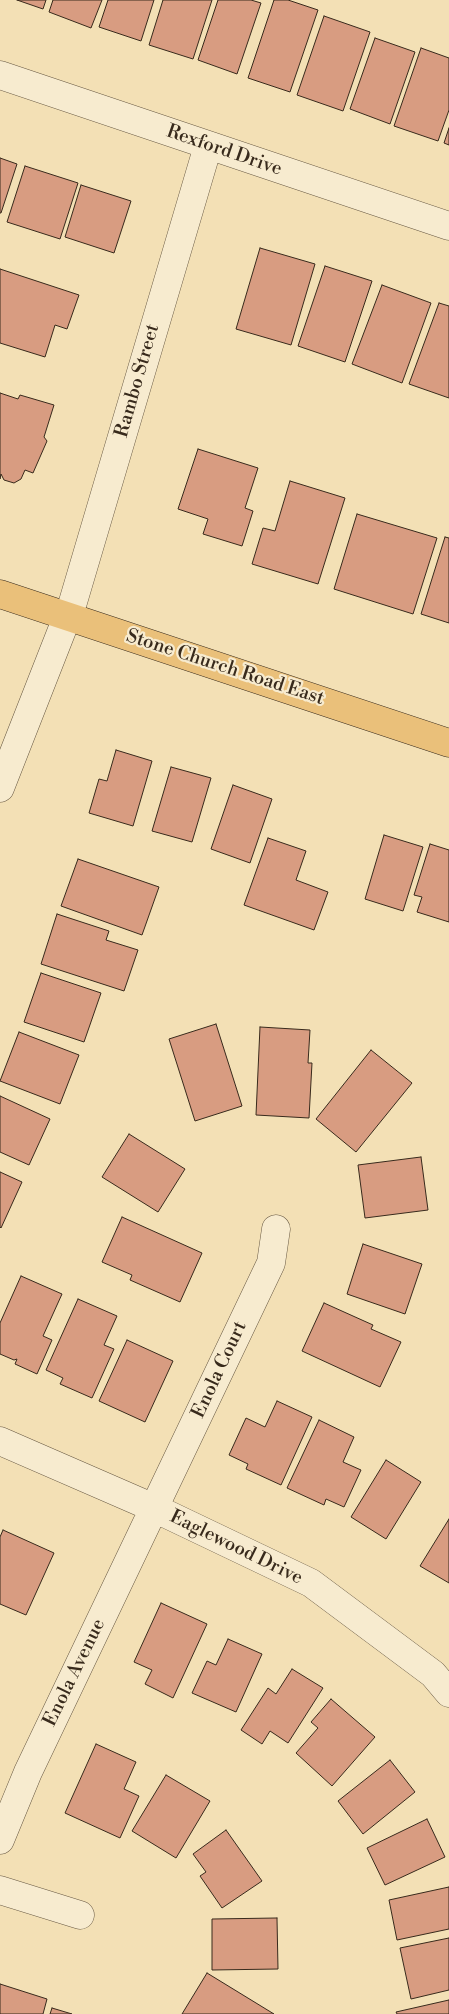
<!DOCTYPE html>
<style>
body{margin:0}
canvas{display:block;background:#f3e0b5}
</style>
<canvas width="449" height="2014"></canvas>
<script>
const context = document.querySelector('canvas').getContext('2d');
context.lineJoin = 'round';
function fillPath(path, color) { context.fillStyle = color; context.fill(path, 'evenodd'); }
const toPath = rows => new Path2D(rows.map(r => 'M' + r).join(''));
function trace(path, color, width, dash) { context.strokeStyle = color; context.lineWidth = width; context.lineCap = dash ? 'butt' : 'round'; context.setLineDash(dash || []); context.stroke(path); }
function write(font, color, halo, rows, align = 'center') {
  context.font = font + ' "Libre Bodoni",serif'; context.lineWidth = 4.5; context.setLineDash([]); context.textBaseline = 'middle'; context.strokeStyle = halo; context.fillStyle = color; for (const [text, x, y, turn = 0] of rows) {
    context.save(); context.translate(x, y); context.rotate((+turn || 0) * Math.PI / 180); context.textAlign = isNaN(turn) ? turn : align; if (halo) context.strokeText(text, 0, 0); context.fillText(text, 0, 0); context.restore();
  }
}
const building = toPath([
 [17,0,46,0,43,9,17,0],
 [53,0,102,0,91,28,49,12,53,0],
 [108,0,154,0,141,41,99,27,108,0],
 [163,0,212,0,193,59,149,45,163,0],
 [218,0,251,0,261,3,237,74,198,60,218,0],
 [274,0,288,0,318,10,290,92,248,78,274,0],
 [324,16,370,32,343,111,297,95,324,16],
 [375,38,415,52,390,124,350,109,375,38],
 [421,48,449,58,449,110,438,141,394,126,421,48],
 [449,128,449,145,444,143,449,128],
 [0,158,17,164,1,213,0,213,0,158],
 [25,166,78,183,60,239,7,222,25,166],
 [81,185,131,201,114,253,65,237,81,185],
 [260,248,315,264,291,345,236,329,260,248],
 [325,266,372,281,345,362,298,346,325,266],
 [0,269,79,295,67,329,55,325,45,357,0,343,0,269],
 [382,285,431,303,402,383,352,364,382,285],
 [439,303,449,306,449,398,409,384,439,303],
 [0,393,18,399,20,395,54,405,44,437,47,441,33,473,25,470,21,479,14,483,4,480,1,474,0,479,0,393],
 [198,449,258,468,245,508,253,511,242,546,203,534,208,519,178,509,198,449],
 [290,481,345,498,318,584,252,564,263,528,275,531,290,481],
 [357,514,437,538,413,614,334,589,357,514],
 [445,537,449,538,449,623,421,614,445,537],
 [116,750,152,761,133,826,89,813,99,779,107,781,116,750],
 [171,767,211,778,192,842,152,831,171,767],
 [233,785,272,799,250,863,211,849,233,785],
 [384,835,423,847,403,911,365,899,384,835],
 [268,838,306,851,296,880,328,892,314,930,244,905,268,838],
 [430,844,449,850,449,922,417,912,422,897,414,895,430,844],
 [78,859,159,887,142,935,61,906,78,859],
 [57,914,109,931,106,940,138,950,124,991,41,964,57,914],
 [41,973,101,993,84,1042,24,1022,41,973],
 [216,1024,242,1106,195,1121,169,1039,216,1024],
 [260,1027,310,1030,308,1063,312,1063,309,1118,256,1115,260,1027],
 [19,1032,79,1055,60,1104,0,1081,19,1032],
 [371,1050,412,1083,356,1152,316,1119,371,1050],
 [0,1096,50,1119,29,1165,0,1152,0,1096],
 [129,1134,185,1169,158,1212,102,1177,129,1134],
 [421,1157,428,1210,365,1218,358,1165,421,1157],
 [0,1172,22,1182,1,1228,0,1227,0,1172],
 [122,1217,202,1253,180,1302,130,1280,132,1275,102,1262,122,1217],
 [363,1244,422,1264,405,1314,347,1294,363,1244],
 [21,1276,62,1294,43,1336,52,1340,37,1374,15,1364,17,1359,14,1360,0,1354,0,1323,21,1276],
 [78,1299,117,1316,104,1345,114,1349,92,1398,60,1384,63,1378,46,1370,78,1299],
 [324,1303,373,1325,371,1329,401,1342,380,1387,302,1351,324,1303],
 [127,1340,173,1361,145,1422,99,1401,127,1340],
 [277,1401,312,1417,281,1485,246,1469,248,1464,229,1455,246,1418,265,1427,277,1401],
 [319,1420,354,1437,343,1462,361,1470,344,1507,326,1499,324,1505,287,1488,319,1420],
 [386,1460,421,1482,386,1539,351,1517,386,1460],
 [449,1519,449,1583,420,1566,449,1519],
 [3,1530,54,1553,26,1615,0,1604,0,1537,3,1530],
 [161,1603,207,1624,173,1698,145,1684,152,1670,134,1662,161,1603],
 [228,1639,262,1654,236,1712,192,1693,207,1661,216,1665,228,1639],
 [292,1669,323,1688,288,1743,270,1731,262,1744,241,1730,268,1688,276,1694,292,1669],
 [331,1699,375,1737,332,1786,296,1753,318,1728,311,1722,331,1699],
 [96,1744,136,1762,124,1789,139,1796,120,1838,65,1813,96,1744],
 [390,1760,415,1792,363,1834,338,1801,390,1760],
 [166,1775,210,1801,176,1858,132,1831,166,1775],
 [427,1819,445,1857,385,1885,367,1848,427,1819],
 [226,1830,262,1881,222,1908,200,1876,206,1872,193,1854,226,1830],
 [449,1887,449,1929,397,1940,389,1900,449,1887],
 [277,1918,278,1969,212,1970,212,1919,277,1918],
 [449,1938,449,1990,411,1999,400,1948,449,1938],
 [207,1973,274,2014,182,2014,207,1973],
 [0,1984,47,1999,43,2014,0,2014,0,1984],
 [449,2000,449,2014,397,2014,396,2012,449,2000],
 [52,2008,72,2014,50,2014,52,2008]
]);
fillPath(building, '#d89c81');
trace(building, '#382a1c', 1);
const minor = toPath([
 [0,75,449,226],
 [0,788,73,602,208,146],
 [0,1441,154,1508,311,1583,433,1674,449,1693],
 [0,1840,28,1772,271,1263,276,1229],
 [0,1890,80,1915]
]);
const major = toPath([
 [0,594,449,743]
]);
trace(minor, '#675842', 29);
trace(major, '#382a1c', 29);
trace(minor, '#f7ebcf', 28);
trace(major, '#eac07a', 28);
write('19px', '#382a1c', '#f7ebcf', [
 ["Rexford Drive",224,151,19],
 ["Rambo Street",138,381,-74],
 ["Stone Church Road East",225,668,18],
 ["Enola Court",220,1370,-65],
 ["Eaglewood Drive",236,1548,26],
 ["Enola Avenue",75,1673,-64]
]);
</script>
